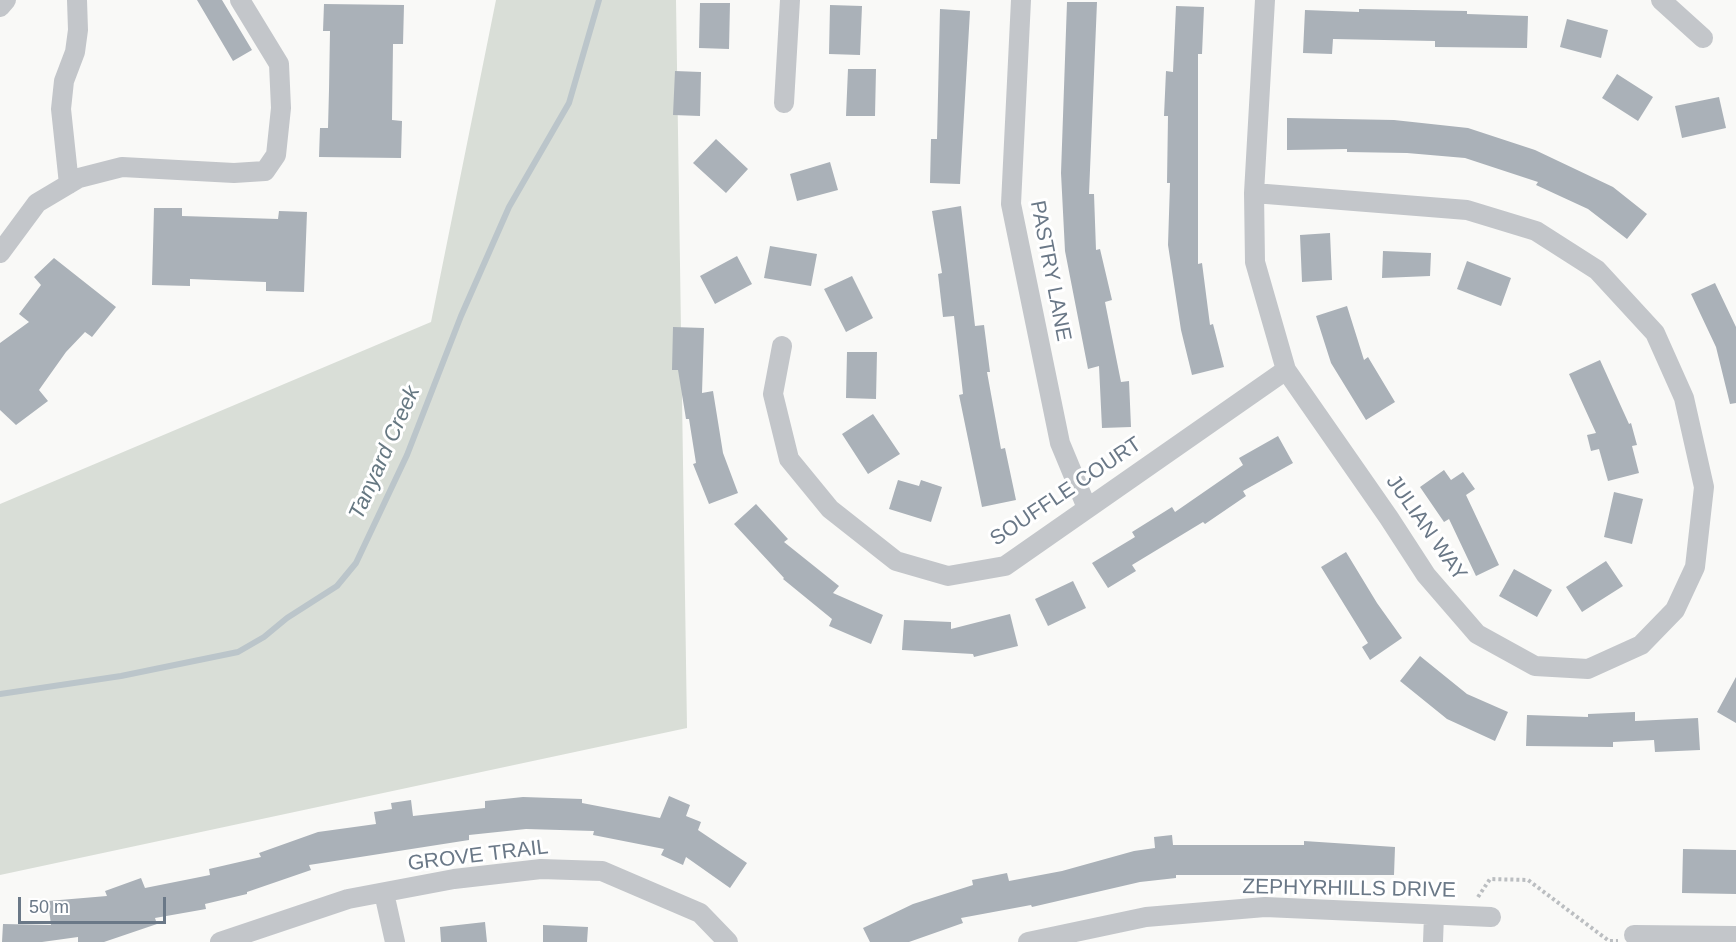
<!DOCTYPE html>
<style>
body{margin:0}
#map{position:relative;width:1736px;height:942px;overflow:hidden;background:#f9f9f7;font-family:Helvetica,sans-serif}
canvas{display:block}
.scale{position:absolute;left:18px;top:897px;width:148px;height:27px;box-sizing:border-box;border:3px solid #6a7887;border-top:0;padding-left:8px;font-size:18px;line-height:21px;white-space:nowrap;color:#6a7887;-webkit-text-stroke:4px #fff;paint-order:stroke}
</style>
<div id="map">
<canvas width="1736" height="942"></canvas>
<div class="scale">50 m</div>
</div>
<script>
const context = document.querySelector('canvas').getContext('2d');
context.lineJoin = 'round';
function fillPath(path, color) { context.fillStyle = color; context.fill(path, 'evenodd'); }
const toPath = rows => new Path2D(rows.map(r => 'M' + r).join(''));
function trace(path, color, width, dash) { context.strokeStyle = color; context.lineWidth = width; context.lineCap = dash ? 'butt' : 'round'; context.setLineDash(dash || []); context.stroke(path); }
function write(font, color, halo, rows, align = 'center') {
  context.font = font + ' Helvetica,sans-serif'; context.lineWidth = 6; context.setLineDash([]); context.textBaseline = 'middle'; context.strokeStyle = halo; context.fillStyle = color; for (const [text, x, y, turn = 0] of rows) {
    context.save(); context.translate(x, y); context.rotate((+turn || 0) * Math.PI / 180); context.textAlign = isNaN(turn) ? turn : align; if (halo) context.strokeText(text, 0, 0); context.fillText(text, 0, 0); context.restore();
  }
}
fillPath(toPath([
 [496,0,676,0,687,728,0,875,0,504,431,322]
]), '#d9ded7');
trace(toPath([
 [0,694,121,676,238,652,264,637,287,618,337,586,356,563,407,455,461,316,509,207,569,103,599,0]
]), '#bbc5ca', 6);
fillPath(toPath([
 [197,0,222,0,252,50,233,61],
 [1067,2,1097,2,1089,194,1094,194,1096,250,1100,249,1112,300,1105,302,1121,382,1129,381,1131,427,1102,428,1099,366,1088,369,1065,251,1061,173],
 [700,3,730,3,729,49,699,48],
 [324,4,404,5,403,44,393,44,392,120,402,121,401,158,319,157,320,128,328,128,329,90,330,31,323,31],
 [830,5,862,6,860,55,829,54],
 [1176,6,1204,7,1202,54,1198,54,1198,264,1202,263,1210,325,1213,324,1224,367,1192,375,1181,330,1168,245,1170,183,1167,183,1168,116,1164,116,1166,71,1173,72],
 [940,9,970,11,960,184,930,183,931,139,937,139],
 [1359,9,1467,11,1467,14,1528,16,1527,48,1435,47,1435,41,1333,39,1332,54,1303,53,1305,10,1359,12],
 [1567,19,1608,30,1601,58,1560,47],
 [848,69,876,69,875,116,846,116],
 [675,71,701,72,700,116,673,115],
 [1617,74,1653,97,1638,121,1602,98],
 [1719,97,1726,128,1682,138,1675,106],
 [1287,118,1394,120,1468,128,1535,150,1613,187,1647,214,1627,239,1588,209,1536,185,1538,182,1465,158,1407,153,1347,152,1347,149,1287,150],
 [716,139,748,169,726,193,693,163],
 [830,162,838,190,797,201,790,174],
 [961,206,975,326,984,325,990,372,987,372,1001,449,1005,448,1016,500,982,507,959,395,963,394,954,316,943,317,938,274,942,273,932,211],
 [154,208,182,208,182,216,278,219,279,211,307,212,304,292,266,291,266,282,190,279,190,286,152,285],
 [1330,233,1332,280,1302,282,1300,235],
 [770,246,817,254,811,286,764,278],
 [1383,251,1431,253,1430,276,1382,278],
 [737,256,752,284,715,304,700,276],
 [54,258,116,307,92,337,85,332,66,352,39,390,48,401,16,425,0,410,0,343,29,322,19,314,41,285,34,277],
 [1467,261,1511,278,1501,306,1457,289],
 [852,276,873,318,846,332,824,289],
 [1715,283,1736,327,1736,403,1730,404,1716,347,1691,294],
 [1347,306,1364,360,1368,357,1395,402,1366,420,1331,363,1316,316],
 [673,327,704,328,702,393,713,391,723,453,738,493,709,504,693,464,696,463,689,419,686,419,678,370,672,370],
 [847,352,877,352,876,399,846,398],
 [1600,360,1629,424,1631,423,1637,445,1632,446,1639,473,1608,481,1599,449,1591,451,1587,435,1596,433,1569,374],
 [873,414,900,454,868,474,842,434],
 [1278,436,1293,463,1243,491,1246,496,1205,524,1203,522,1132,565,1136,571,1108,588,1092,563,1135,537,1132,532,1172,507,1175,512,1243,465,1239,458],
 [1444,470,1451,480,1463,472,1475,489,1466,495,1499,565,1476,576,1449,519,1444,522,1420,487],
 [898,480,919,486,921,480,942,487,931,522,889,509],
 [1614,492,1643,499,1632,544,1604,537],
 [756,504,788,539,784,542,839,586,833,593,883,615,871,644,829,626,832,619,783,579,784,578,734,524],
 [1346,552,1377,603,1402,638,1370,660,1362,647,1368,643,1321,567],
 [1606,561,1623,586,1582,612,1566,587],
 [1514,569,1552,590,1537,617,1499,596],
 [1073,581,1086,608,1048,626,1035,599],
 [1010,614,1018,646,974,657,973,654,902,650,904,620,951,622,951,629],
 [1420,656,1467,694,1508,712,1495,741,1447,719,1400,681],
 [1736,677,1736,723,1717,712],
 [1635,712,1635,721,1698,718,1700,750,1655,752,1654,740,1613,742,1613,747,1526,746,1527,715,1588,717,1588,714],
 [669,796,690,805,686,816,701,822,698,830,747,863,730,888,686,857,683,865,661,855,664,849,593,835,594,831,526,829,469,835,469,840,309,865,311,870,247,892,247,894,205,904,206,909,155,918,157,924,104,942,78,942,78,937,42,942,2,942,3,924,51,925,48,901,107,896,105,891,141,878,145,888,210,875,209,869,261,857,259,853,318,832,376,824,374,812,392,809,391,803,411,800,413,816,485,808,485,801,523,797,582,799,582,803,660,818],
 [1172,835,1173,845,1304,845,1304,841,1395,847,1394,875,1176,875,1176,878,1140,882,1032,907,1031,905,961,918,963,923,909,942,870,942,863,928,913,904,973,885,972,880,1007,873,1009,881,1062,871,1134,851,1155,848,1154,837],
 [1683,849,1736,850,1736,894,1682,893],
 [485,922,487,942,441,942,440,927],
 [543,925,588,927,587,942,543,942]
]), '#aab1b8');
trace(toPath([
 [1478,897,1490,879,1528,880,1609,941,1618,941]
]), '#bbbec1', 4, [3, 3]);
trace(toPath([
 [1021,0,1011,204,1060,443,1087,508],
 [1661,0,1703,38],
 [0,7,6,0],
 [784,103,790,0],
 [69,184,61,109,64,81,75,52,78,30,77,0],
 [1254,193,1467,210,1536,231,1597,270,1655,333,1684,398,1704,487,1695,567,1675,610,1641,645,1588,669,1535,666,1477,634,1426,575,1389,518,1286,370,1255,262,1254,193,1265,0],
 [0,253,37,203,79,178,122,167,234,173,265,171,276,155,281,108,279,64,240,0],
 [782,346,773,394,789,459,830,509,896,561,948,576,1005,566,1286,370],
 [384,893,395,942],
 [1634,935,1736,936],
 [220,942,348,899,454,879,541,869,602,871,700,913,728,942],
 [1028,942,1146,917,1265,907,1491,917],
 [1433,942,1434,915]
]), '#c3c6ca', 20);
write('21px', '#6a7887', '#fff', [
 ["PASTRY LANE",1050,271,79],
 ["SOUFFLE COURT",1066,492,-34],
 ["JULIAN WAY",1426,528,55],
 ["GROVE TRAIL",478,856,-7],
 ["ZEPHYRHILLS DRIVE",1349,889,1]
]);
write('italic 22px', '#667882', '#fff', [
 ["Tanyard Creek",385,453,-66]
]);
</script>
